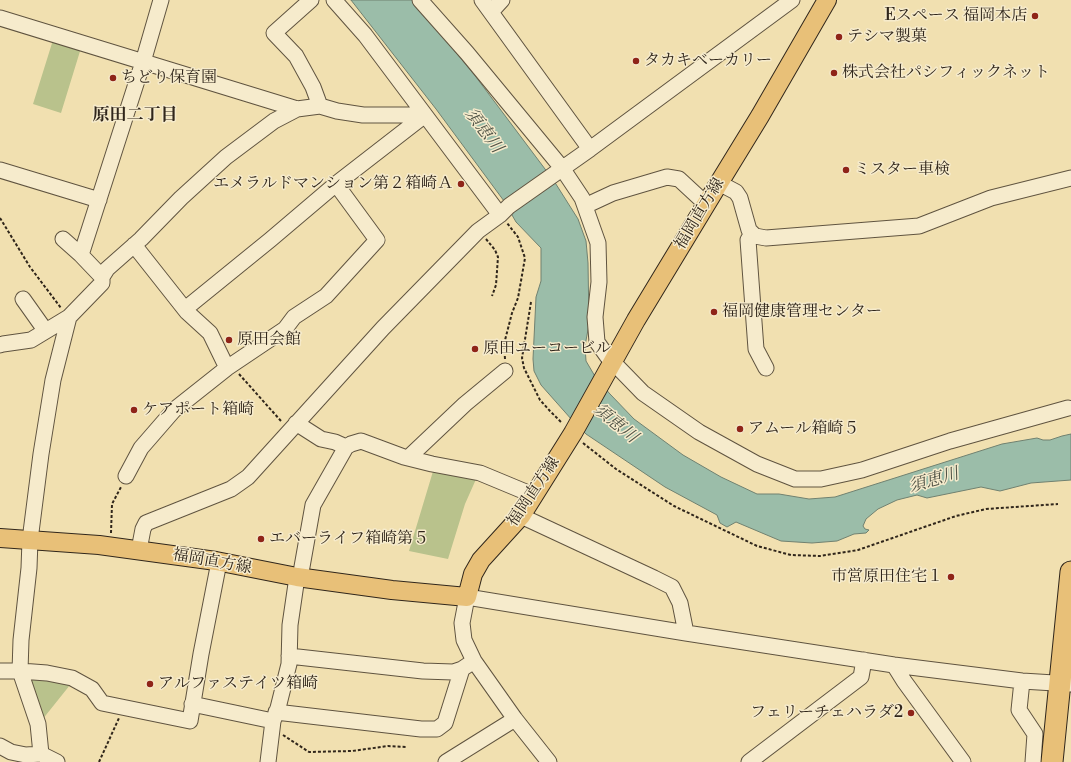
<!DOCTYPE html>
<meta charset="utf-8">
<style>
body{margin:0}
canvas{display:block;background:#f1e0b0}
</style>
<canvas width="1071" height="762"></canvas>
<script>
const context = document.querySelector('canvas').getContext('2d');
context.lineJoin = 'round';
function fillPath(path, color) { context.fillStyle = color; context.fill(path, 'evenodd'); }
const toPath = rows => new Path2D(rows.map(r => 'M' + r).join(''));
function trace(path, color, width, dash) { context.strokeStyle = color; context.lineWidth = width; context.lineCap = dash ? 'butt' : 'round'; context.setLineDash(dash || []); context.stroke(path); }
function write(font, color, halo, rows, align = 'center') {
  context.font = font + ' "Libre Bodoni","Noto Serif JP",serif'; context.lineWidth = 3; context.setLineDash([]); context.textBaseline = 'middle'; context.strokeStyle = halo; context.fillStyle = color; for (const [text, x, y, turn = 0] of rows) {
    context.save(); context.translate(x, y); context.rotate((+turn || 0) * Math.PI / 180); context.textAlign = isNaN(turn) ? turn : align; if (halo) context.strokeText(text, 0, 0); context.fillText(text, 0, 0); context.restore();
  }
}
fillPath(toPath([
 [53,40,81,48,61,113,33,104],
 [434,468,477,477,465,504,448,559,409,551],
 [30,678,48,678,70,685,42,720,30,686]
]), '#b9c28c');
const water = toPath([
 [351,0,413,0,476,77,554,181,578,219,586,241,588,263,589,324,585,346,586,361,596,378,610,394,634,419,683,455,721,477,757,494,779,494,809,499,835,497,1002,444,1037,438,1043,440,1050,440,1062,436,1071,434,1071,480,1031,483,1000,491,981,487,927,498,917,495,897,500,878,509,866,519,863,526,865,529,869,530,866,533,854,534,837,541,812,543,781,541,736,522,727,527,720,523,717,515,665,487,586,434,572,420,541,385,534,371,533,359,536,297,541,281,541,248,516,222,504,201,436,109,351,0]
]);
fillPath(water, '#9bbda9');
trace(water, '#708170', 1);
const minor = toPath([
 [311,0,274,33,296,56,313,87,320,106],
 [420,0,467,53,562,168,582,198,598,243,599,282,595,317,597,342,607,356,643,393,699,432,757,464,795,479,821,479,862,470,950,441,1068,408],
 [482,0,590,149],
 [491,12,502,0],
 [0,18,297,109],
 [0,170,99,200],
 [719,183,736,192,740,198,749,230,755,236,766,238,919,226,991,198,1071,178],
 [585,206,613,193,667,177,679,179,706,204],
 [752,233,748,240,756,349,766,368],
 [63,239,81,255],
 [134,245,187,312,210,333,227,368],
 [102,277,81,255,143,62,161,0],
 [23,299,45,330],
 [185,309,270,240,336,184,425,115,365,35,334,0],
 [0,345,3,344,31,340,69,317,102,283,102,277,107,269,141,239,181,198,226,157,274,121,297,109,320,106,337,111,363,115,425,115,500,215],
 [296,423,321,439,335,442,346,447],
 [408,458,465,404,505,371],
 [126,476,141,448,174,410,227,368,285,329,294,317,326,296,377,240,336,184],
 [521,516,654,578,672,587,680,603,686,633],
 [139,550,143,529,146,523,231,489,248,477,383,328,478,231,500,215,509,206,590,149,792,0],
 [300,578,313,505,346,447,351,444,361,441,404,457,432,464,480,473,533,495],
 [289,656,423,671,453,672,462,669],
 [894,665,904,681,963,762],
 [0,671,20,671,47,673,72,678,92,689,102,703,190,721,201,654,219,562],
 [1022,681,1019,710,1035,734,1033,762],
 [192,704,273,721],
 [276,712,421,729,437,729,445,723,462,669,474,661],
 [0,746,11,752,26,755,41,754,57,762],
 [41,754,38,724,20,671,21,640,29,568,30,540,41,454,53,380,69,317],
 [268,762,273,721,278,708,289,664,290,625,297,577],
 [446,762,515,719],
 [549,762,515,719,474,661,464,640,462,623,467,597,686,633,894,665,1022,681,1071,684],
 [749,762,861,677,864,660]
]);
const major = toPath([
 [0,538,99,545,216,561,297,577,392,590,467,597,473,574,481,560,521,516,573,433,636,320,719,183,760,116,827,0]
]);
const highway = toPath([
 [1052,762,1071,572]
]);
trace(minor, '#605440', 17);
trace(major, '#30261b', 20);
trace(highway, '#30261b', 23);
trace(toPath([
 [0,218,30,267,61,308],
 [486,239,495,250,498,257,496,285,492,296],
 [531,302,522,358,524,368,540,400,550,411,562,423],
 [505,359,504,344,512,313,518,298,525,258,518,237,507,223],
 [239,374,281,421],
 [583,443,616,469,674,506,757,546,791,555,820,556,858,550,956,516,986,509,1058,504],
 [111,533,112,504,121,487],
 [283,735,309,752,352,751,388,746,407,747],
 [99,762,119,718]
]), '#30261b', 2, [3, 2]);
trace(minor, '#f6ebcc', 15);
trace(major, '#e8c078', 18);
trace(highway, '#e8c078', 21);
for (const [x, y, r, color] of [
 [1035,16,4,"#8f2418"],
 [839,37,4,"#8f2418"],
 [636,61,4,"#8f2418"],
 [834,73,4,"#8f2418"],
 [113,78,4,"#8f2418"],
 [846,170,4,"#8f2418"],
 [461,184,4,"#8f2418"],
 [714,312,4,"#8f2418"],
 [229,340,4,"#8f2418"],
 [475,349,4,"#8f2418"],
 [134,410,4,"#8f2418"],
 [740,429,4,"#8f2418"],
 [261,539,4,"#8f2418"],
 [951,577,4,"#8f2418"],
 [150,684,4,"#8f2418"],
 [911,713,4,"#8f2418"]
]) { const dot = new Path2D(); dot.arc(x, y, r, 0, 2 * Math.PI); context.fillStyle = color; context.fill(dot); trace(dot, '#f6ebcc', 1.5); }
write('16px', '#30261b', '#f6ebcc', [
 ["Eスペース 福岡本店",1027,16,"right"],
 ["テシマ製菓",847,37],
 ["タカキベーカリー",644,61],
 ["株式会社パシフィックネット",842,73],
 ["ちどり保育園",121,78],
 ["ミスター車検",854,170],
 ["エメラルドマンション第２箱崎Ａ",453,184,"right"],
 ["福岡健康管理センター",722,312],
 ["原田会館",237,340],
 ["原田ユーコービル",483,349],
 ["ケアポート箱崎",142,410],
 ["アムール箱崎５",748,429],
 ["エバーライフ箱崎第５",269,539],
 ["市営原田住宅１",943,577,"right"],
 ["アルファステイツ箱崎",158,684],
 ["フェリーチェハラダ2",903,713,"right"]
], 'left');
write('16px', '#30261b', '#f6ebcc', [
 ["福岡直方線",700,214,-59],
 ["福岡直方線",534,492,-56],
 ["福岡直方線",212,562,10]
]);
write('bold 17px', '#30261b', '#f6ebcc', [
 ["原田二丁目",135,116]
]);
write('italic 17px', '#505346', '#f6ebcc', [
 ["須恵川",483,131,53],
 ["須恵川",615,424,39],
 ["須恵川",934,481,-16]
]);
</script>
